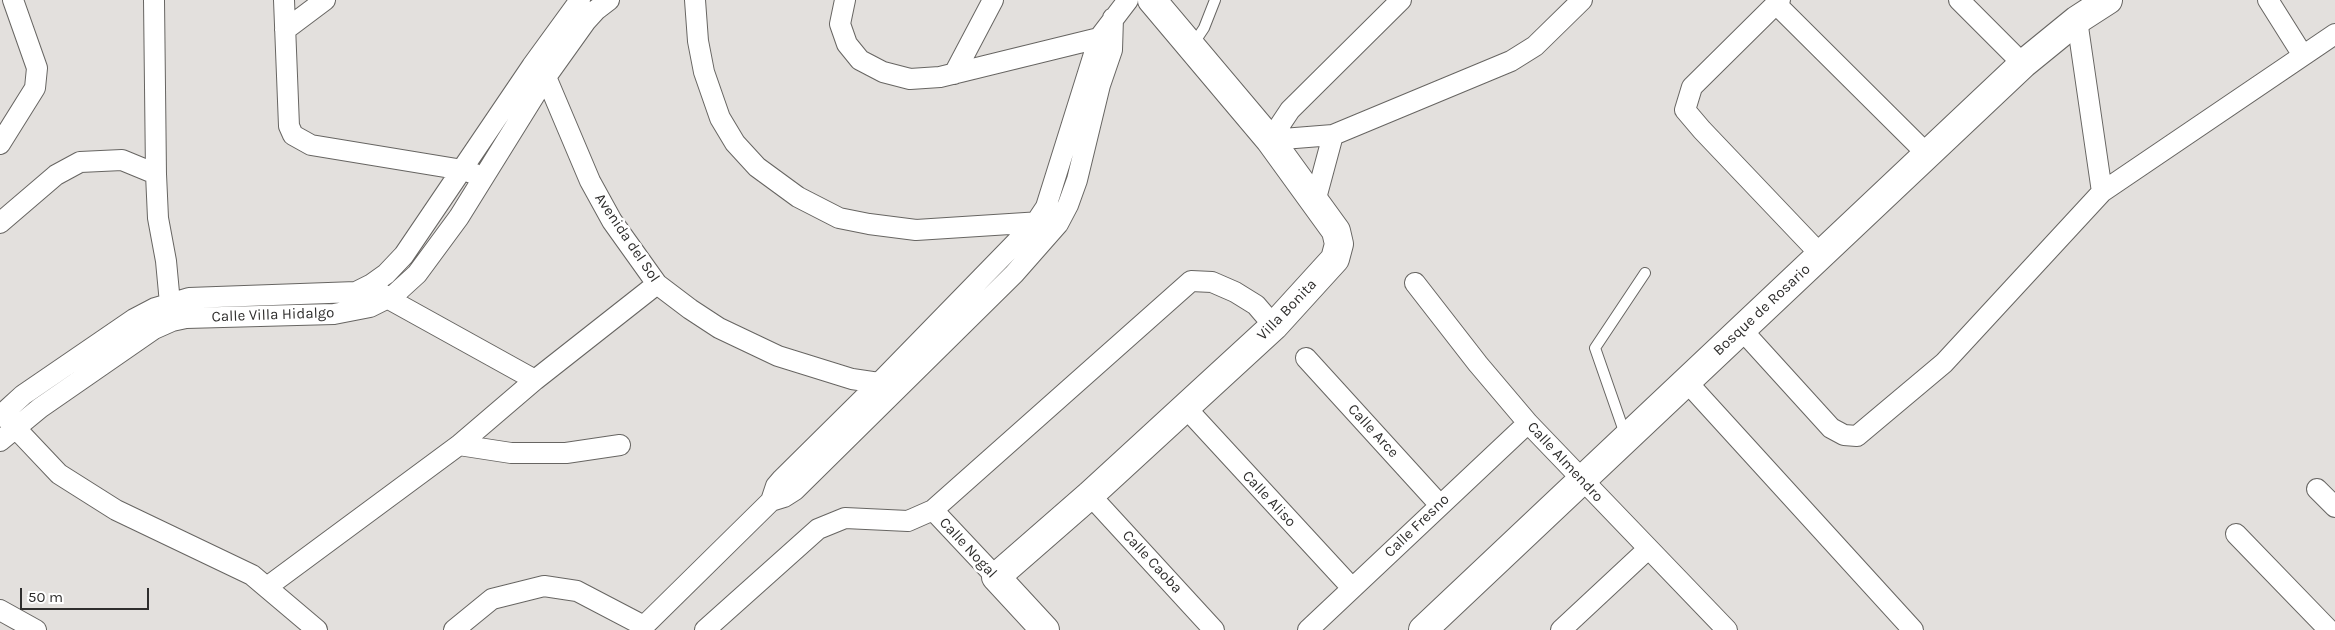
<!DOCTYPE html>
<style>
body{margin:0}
#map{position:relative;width:2335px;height:630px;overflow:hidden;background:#e3e0dd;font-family:Karla,sans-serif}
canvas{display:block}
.scale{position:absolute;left:20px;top:588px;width:129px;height:22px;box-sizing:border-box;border:2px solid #2f2e2d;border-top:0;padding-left:6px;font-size:15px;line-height:18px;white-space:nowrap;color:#2f2e2d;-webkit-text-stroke:4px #fff;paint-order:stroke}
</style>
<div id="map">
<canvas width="2335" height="630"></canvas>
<div class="scale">50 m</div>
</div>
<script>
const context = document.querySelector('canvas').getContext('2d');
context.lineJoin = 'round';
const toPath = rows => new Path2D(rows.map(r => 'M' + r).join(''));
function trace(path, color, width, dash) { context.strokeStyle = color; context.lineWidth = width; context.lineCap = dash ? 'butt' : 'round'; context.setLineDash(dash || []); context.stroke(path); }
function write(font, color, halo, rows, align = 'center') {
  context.font = font + ' Karla,sans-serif'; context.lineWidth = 5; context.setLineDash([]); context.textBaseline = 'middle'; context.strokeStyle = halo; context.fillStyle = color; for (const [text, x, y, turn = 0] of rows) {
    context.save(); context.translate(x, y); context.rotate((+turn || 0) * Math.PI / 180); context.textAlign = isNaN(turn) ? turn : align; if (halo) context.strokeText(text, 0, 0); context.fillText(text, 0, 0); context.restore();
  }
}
const service = toPath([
 [1192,46,1204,28,1215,0],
 [1626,437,1595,348,1645,273]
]);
const minor = toPath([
 [154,0,156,174,158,218,166,261,171,314],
 [284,0,289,126,293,135,311,145,463,170,475,174],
 [695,0,698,41,704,72,720,118,735,143,757,167,798,197,839,218,869,224,916,230,1041,222],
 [845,0,840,24,847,44,860,60,883,72,910,79,940,77,1099,38,1109,39],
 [1780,0,1692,87,1685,110,1702,130,1821,255],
 [1959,0,2023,64],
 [2268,0,2302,54],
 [1776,4,1927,154],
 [2077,20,2102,192],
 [285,30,325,0],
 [954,74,993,0],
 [546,77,590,181,612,221,657,284,690,309,719,328,778,356,852,379,879,383],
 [1270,140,1333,135,1511,61,1535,46,1582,0],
 [1270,140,1290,110,1401,0],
 [0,144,35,88,37,68,13,0],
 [1315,202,1333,135],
 [0,223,56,175,80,162,122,160,156,174],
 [1415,283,1478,364,1528,423,1727,630],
 [381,293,387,298,535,380],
 [1741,329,1831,428,1844,435,1857,436,1944,363,2102,192,2335,34],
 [1306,358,1439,504],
 [1686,381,1913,630],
 [1186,408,1352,588],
 [0,416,23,395,134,319,155,308,189,298,356,292,372,284,386,274,404,255,532,66,580,0],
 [7,419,59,474,116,510,252,575,317,630],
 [0,441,40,408,154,329,172,321,186,318,334,314,370,307,394,295,417,274,459,217,546,77,586,21,596,10,609,0],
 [459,445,511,453,566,453,620,445],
 [2317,489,2335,507],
 [1090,495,1214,630],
 [771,501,776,486,782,479,879,383,1036,222,1046,207,1099,38,1128,0],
 [933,510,996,577],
 [2236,534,2329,630],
 [267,587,459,445,535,380,657,284],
 [0,610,36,630],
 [454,630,492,599,544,586,577,591,644,626,771,501,784,497,795,490,1014,274,1058,224,1068,205,1077,180,1100,85,1112,50,1113,18],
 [705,630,818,529,845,518,908,521,933,510,1191,281,1212,282,1235,292,1256,305,1274,326],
 [1308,630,1528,423],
 [1561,630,1648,549]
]);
const secondary = toPath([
 [1045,630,996,577,1090,495,1274,326,1335,259,1339,244,1336,231,1270,140,1152,0],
 [1423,630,2023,64,2077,20,2108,0]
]);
trace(service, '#676562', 12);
trace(minor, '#676562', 22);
trace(secondary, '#676562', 30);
trace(service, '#fff', 10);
trace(minor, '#fff', 20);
trace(secondary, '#fff', 28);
write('15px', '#2f2e2d', '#fff', [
 ["Avenida del Sol",627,238,56],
 ["Villa Bonita",1287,310,-46],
 ["Bosque de Rosario",1762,310,-43],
 ["Calle Villa Hidalgo",273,315,-2],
 ["Calle Arce",1373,431,47],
 ["Calle Almendro",1565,462,47],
 ["Calle Aliso",1269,499,47],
 ["Calle Fresno",1417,526,-44],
 ["Calle Nogal",968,548,47],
 ["Calle Caoba",1152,562,47]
]);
</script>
